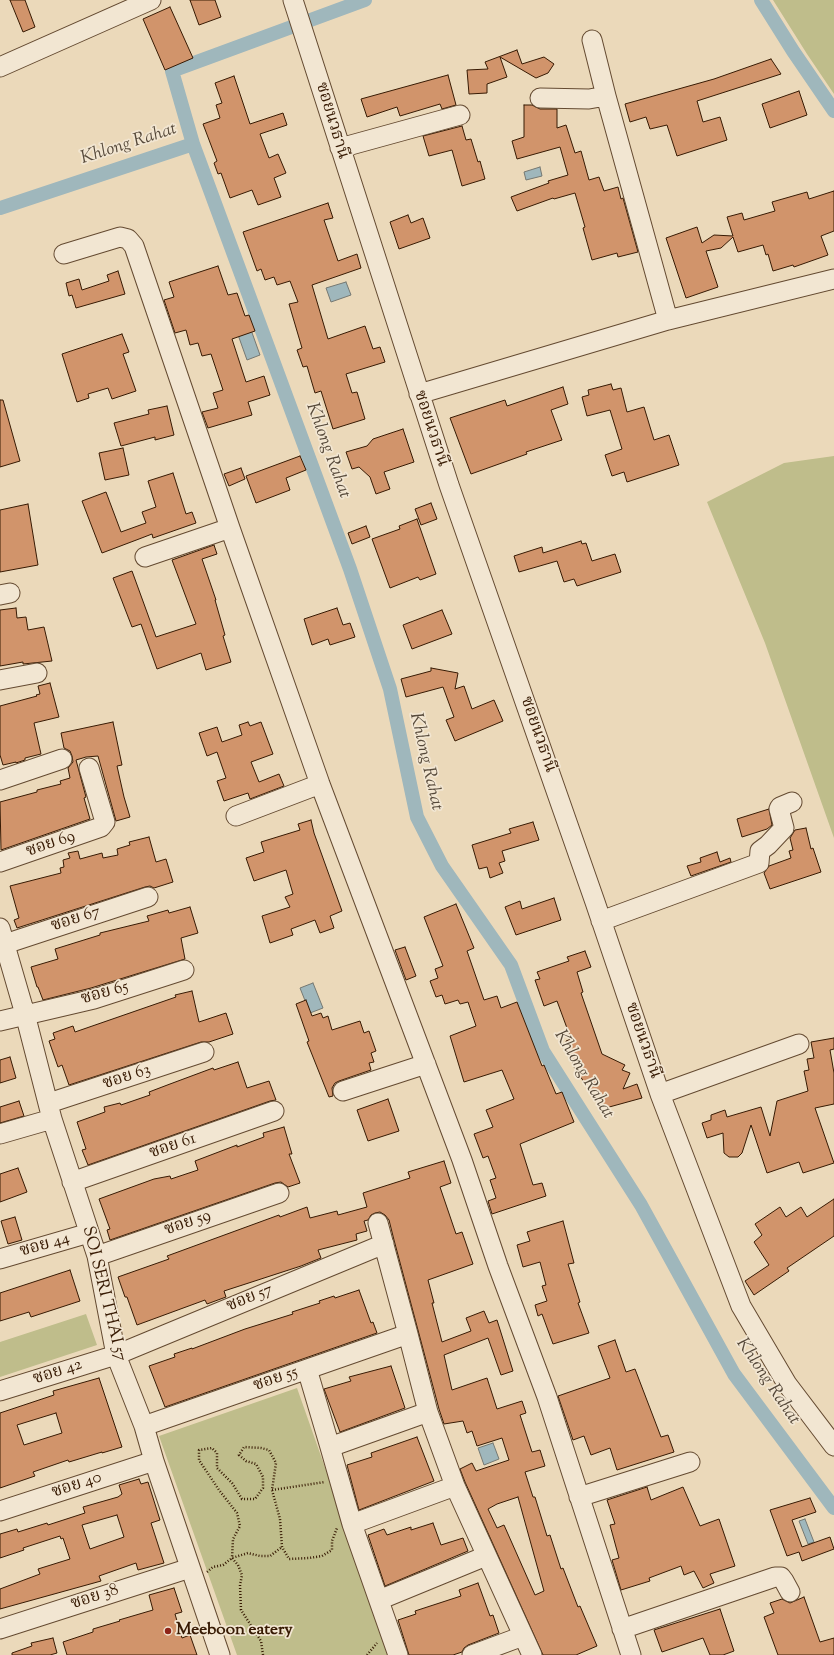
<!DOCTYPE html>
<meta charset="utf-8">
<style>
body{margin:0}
canvas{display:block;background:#ebd9ba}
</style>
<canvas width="834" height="1655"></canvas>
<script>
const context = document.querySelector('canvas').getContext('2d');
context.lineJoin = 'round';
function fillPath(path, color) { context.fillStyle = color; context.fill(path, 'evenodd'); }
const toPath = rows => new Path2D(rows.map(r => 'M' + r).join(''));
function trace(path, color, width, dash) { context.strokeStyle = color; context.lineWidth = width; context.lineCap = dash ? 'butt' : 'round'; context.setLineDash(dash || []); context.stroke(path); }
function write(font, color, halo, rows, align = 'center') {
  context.font = font + ' "Sorts Mill Goudy","Noto Serif Thai",serif'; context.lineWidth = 3.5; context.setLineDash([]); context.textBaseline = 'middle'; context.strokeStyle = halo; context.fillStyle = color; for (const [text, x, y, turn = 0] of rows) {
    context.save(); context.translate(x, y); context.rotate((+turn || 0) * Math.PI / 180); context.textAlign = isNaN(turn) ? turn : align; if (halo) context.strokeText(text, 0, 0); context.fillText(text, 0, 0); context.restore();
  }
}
fillPath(toPath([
 [773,0,834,0,834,94,807,54],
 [834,456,834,838,765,643,707,502,784,463],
 [86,1314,97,1345,0,1377,0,1342],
 [297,1388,391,1655,237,1655,159,1436]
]), '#bfbd8b');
const water = toPath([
 [540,167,542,176,526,180,524,172,540,167],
 [346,282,351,295,331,302,326,288,346,282],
 [250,327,260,355,247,360,237,332,250,327],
 [313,983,323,1008,310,1013,300,988,313,983],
 [493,1443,499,1459,484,1465,478,1448,493,1443],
 [805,1519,814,1542,808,1544,799,1521,805,1519]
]);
fillPath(water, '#9fb7bc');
trace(water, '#757872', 1);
trace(toPath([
 [761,0,793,51,834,111],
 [193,144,172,71,365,0],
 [0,208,193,144,350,569,390,689,417,817,442,866,511,965,543,1051,641,1205,734,1374,834,1508]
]), '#9fb7bc', 14);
const building = toPath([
 [10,0,25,0,35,27,23,32,10,0],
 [190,0,215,0,221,17,199,25,190,0],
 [170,7,193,58,165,70,143,19,170,7],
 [517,50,522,64,544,57,554,64,548,73,536,78,500,57,507,77,487,84,487,93,469,94,467,70,488,69,485,62,517,50],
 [771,59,781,74,697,101,703,122,720,117,727,140,677,156,667,125,650,129,646,117,630,122,625,104,714,79,771,59],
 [448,75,456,105,442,109,440,104,400,116,397,107,367,117,361,99,448,75],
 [234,76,250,124,283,113,287,125,260,134,269,158,278,154,286,173,274,178,281,197,258,205,252,190,230,198,221,173,218,174,214,163,217,161,203,124,220,118,216,105,222,103,215,83,234,76],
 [799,91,807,115,770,128,762,104,799,91],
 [524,105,532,105,540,109,557,109,557,128,566,125,575,153,581,151,589,180,599,177,604,191,618,187,621,199,623,198,638,252,618,257,617,253,592,260,583,228,585,227,575,193,554,199,553,198,517,211,511,197,549,183,548,181,568,175,560,147,517,159,512,141,524,137,524,105],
 [462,126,466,140,471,139,478,162,480,161,485,179,462,186,452,150,429,156,423,136,462,126],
 [834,191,834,231,821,236,828,255,794,267,793,265,773,271,768,254,766,255,763,245,738,252,733,237,721,248,706,251,718,287,686,298,666,238,697,227,702,243,714,235,733,236,727,217,742,213,744,220,775,211,772,202,807,192,809,199,834,191],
 [328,203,333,218,324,220,338,261,357,254,361,268,312,285,328,339,365,326,373,349,380,347,385,362,346,374,352,393,357,392,365,419,333,429,321,391,315,393,307,366,303,367,297,350,302,348,289,304,298,302,290,281,277,285,274,277,265,280,261,269,257,271,243,232,328,203],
 [408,215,411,223,423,218,430,238,399,249,390,222,408,215],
 [218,266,228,295,237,293,245,316,249,315,255,331,232,339,246,382,264,376,270,395,248,402,252,415,208,428,202,412,218,408,213,393,223,390,211,354,202,356,198,343,190,345,186,330,175,333,164,300,174,297,169,282,218,266],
 [118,271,125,294,76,308,72,295,69,296,66,283,79,279,82,290,109,281,107,275,118,271],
 [122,334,129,352,123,354,136,391,112,399,108,388,88,394,89,398,77,402,62,354,122,334],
 [611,384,613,390,621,388,627,412,644,407,654,440,669,435,679,465,627,482,624,472,612,476,605,455,622,449,610,410,587,416,582,397,589,395,588,390,611,384],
 [563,387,568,404,551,410,562,440,526,452,527,454,471,474,450,418,505,400,507,406,563,387],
 [0,400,3,400,20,461,0,467,0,400],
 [167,406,174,435,155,440,155,437,121,446,114,423,149,414,148,410,167,406],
 [403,429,414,462,384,472,390,489,376,494,370,477,359,467,352,469,346,452,367,446,373,439,403,429],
 [123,448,129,475,105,480,99,453,123,448],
 [300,456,306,470,286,478,290,490,256,503,246,476,300,456],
 [241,468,245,479,229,486,224,474,241,468],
 [173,473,186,514,192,512,196,523,153,538,152,534,139,539,102,553,82,501,106,492,121,532,146,523,142,512,156,507,148,481,173,473],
 [431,503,437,519,421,525,415,509,431,503],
 [28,504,38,565,0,572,0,510,28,504],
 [417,519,436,574,420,580,418,577,390,588,372,539,400,529,399,526,417,519],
 [366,526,370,537,352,544,348,533,366,526],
 [581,541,582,544,586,543,592,561,615,554,621,572,577,586,574,579,564,582,557,561,519,572,514,556,542,547,543,553,581,541],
 [214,545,217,554,202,559,216,600,215,600,225,635,223,636,231,662,206,670,201,653,157,669,141,624,132,627,113,578,132,571,156,637,196,624,172,560,214,545],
 [16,608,17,618,26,617,28,630,44,627,52,661,23,664,23,662,0,666,0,610,16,608],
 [337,608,343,625,350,623,355,637,330,645,328,639,312,645,304,619,337,608],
 [442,610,452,634,412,649,403,625,442,610],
 [431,668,458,673,455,689,464,686,472,709,494,700,503,721,455,741,446,720,454,717,443,687,406,697,401,679,431,671,431,668],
 [50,683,59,717,34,723,41,754,25,758,25,760,16,763,16,762,3,765,0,755,0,706,37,696,36,695,40,694,38,686,50,683],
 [113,722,122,765,117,766,124,797,130,817,116,821,98,756,86,757,76,760,86,797,84,798,90,819,1,850,0,802,37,792,37,790,61,784,60,781,70,778,68,768,73,762,72,756,70,751,64,748,61,733,113,722],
 [248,722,250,726,261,722,273,754,251,762,259,782,279,774,284,786,250,799,248,793,224,801,217,781,226,778,217,752,207,756,199,733,217,727,222,742,242,735,239,725,248,722],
 [769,809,772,825,767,829,742,837,737,819,769,809],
 [311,820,314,833,342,911,330,916,334,928,320,933,315,920,291,929,293,935,270,943,262,916,290,907,285,897,293,894,286,870,254,881,246,858,264,852,261,842,300,830,298,824,311,820],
 [533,822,539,840,502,851,505,861,499,863,503,873,490,878,487,867,479,869,472,845,511,833,509,829,533,822],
 [806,828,811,849,813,848,821,872,770,889,764,873,769,866,791,858,789,851,793,850,790,838,795,830,806,828],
 [149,837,156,862,166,859,173,882,154,888,150,886,145,887,17,928,14,920,19,918,10,886,61,873,60,868,64,867,63,860,70,858,68,853,78,851,80,859,102,853,103,858,118,855,117,849,130,845,129,842,149,837],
 [717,852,720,862,730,858,731,862,691,876,687,866,701,862,700,858,717,852],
 [554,898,561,920,516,935,505,907,520,901,522,909,554,898],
 [456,904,474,948,467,951,484,1000,497,996,501,1008,517,1002,542,1066,544,1065,556,1094,562,1092,574,1122,520,1144,533,1185,542,1183,546,1196,492,1214,488,1201,496,1198,490,1180,496,1178,488,1156,483,1158,474,1134,493,1127,486,1110,514,1099,502,1070,464,1082,450,1036,476,1026,468,1002,460,1004,458,1000,445,1004,442,995,436,997,430,981,438,978,435,969,443,966,424,917,456,904],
 [190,907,198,933,181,938,185,959,91,988,43,1000,38,987,37,987,31,967,58,959,55,949,100,935,100,933,149,921,147,916,168,910,169,913,190,907],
 [405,947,416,976,406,980,395,950,405,947],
 [585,951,591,967,577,972,583,992,581,993,602,1054,625,1065,622,1070,630,1073,623,1089,637,1084,642,1098,602,1109,574,1067,566,1041,571,1039,557,1001,544,1006,535,980,540,979,537,972,569,961,567,957,585,951],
 [192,991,199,1022,226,1013,233,1034,209,1042,201,1042,69,1085,62,1065,58,1067,49,1041,55,1039,53,1033,73,1026,75,1032,176,997,175,995,192,991],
 [306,1000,312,1016,321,1013,323,1018,328,1016,332,1030,360,1021,364,1033,369,1031,376,1051,371,1053,374,1062,369,1063,371,1070,339,1081,335,1083,332,1088,333,1096,329,1097,307,1042,309,1041,296,1004,306,1000],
 [834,1038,834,1049,830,1050,834,1073,834,1104,815,1108,834,1163,803,1173,799,1162,767,1173,751,1125,742,1153,738,1157,729,1157,724,1153,723,1133,707,1138,702,1123,711,1120,711,1115,725,1110,727,1117,761,1107,770,1136,777,1101,808,1091,804,1071,809,1070,807,1059,814,1058,811,1042,834,1038],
 [10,1057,16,1078,0,1083,0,1060,10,1057],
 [238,1062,247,1088,269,1081,276,1100,270,1101,88,1165,82,1150,86,1149,77,1122,105,1112,104,1107,120,1103,121,1105,150,1095,149,1092,170,1084,213,1068,214,1070,238,1062],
 [388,1099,399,1131,368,1141,357,1110,388,1099],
 [19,1101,24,1116,0,1123,0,1107,19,1101],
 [284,1127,292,1154,289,1154,300,1183,288,1187,281,1182,275,1183,110,1240,107,1230,110,1229,99,1199,154,1179,170,1176,171,1179,198,1170,195,1161,237,1145,237,1147,264,1137,263,1133,284,1127],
 [444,1161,451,1183,440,1187,456,1234,462,1232,473,1264,428,1280,434,1303,432,1303,442,1342,471,1331,466,1318,484,1311,489,1323,497,1320,513,1371,501,1375,488,1338,444,1355,452,1390,487,1378,497,1409,522,1401,526,1413,520,1415,532,1452,540,1450,545,1466,525,1472,533,1497,535,1497,547,1536,550,1535,561,1569,563,1568,578,1607,580,1606,597,1646,576,1655,543,1655,465,1482,460,1469,472,1463,476,1471,509,1460,502,1438,477,1446,472,1431,467,1433,463,1421,444,1424,439,1409,394,1240,389,1220,385,1215,380,1212,375,1213,371,1215,368,1220,364,1221,367,1231,356,1234,357,1240,318,1250,321,1258,301,1266,224,1291,226,1297,207,1304,205,1300,137,1325,127,1297,125,1297,118,1277,169,1259,167,1256,279,1215,280,1217,307,1207,310,1218,337,1211,338,1215,367,1207,363,1193,410,1178,408,1172,444,1161],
 [518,1497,544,1591,535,1595,504,1525,497,1528,488,1509,497,1504,518,1497],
 [18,1168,27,1192,0,1202,0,1174,18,1168],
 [834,1199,834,1236,787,1268,789,1271,754,1295,745,1281,769,1265,754,1242,762,1235,755,1224,780,1207,786,1217,801,1207,807,1217,834,1199],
 [15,1217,22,1240,8,1244,1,1221,15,1217],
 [563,1221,574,1263,568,1264,580,1302,578,1303,589,1333,553,1344,542,1314,538,1316,535,1305,547,1301,542,1286,546,1285,540,1262,523,1267,517,1245,530,1241,527,1232,563,1221],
 [70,1270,80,1301,31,1317,29,1312,0,1321,0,1293,70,1270],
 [359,1290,371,1323,373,1322,377,1333,165,1407,149,1366,175,1357,174,1354,192,1348,192,1349,245,1329,293,1314,292,1312,320,1303,319,1301,334,1296,335,1298,359,1290],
 [615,1340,626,1372,635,1369,661,1437,668,1435,674,1452,617,1470,610,1448,591,1455,584,1436,573,1440,558,1396,610,1378,598,1346,615,1340],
 [391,1366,405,1408,340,1432,324,1389,351,1381,349,1377,391,1366],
 [99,1378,122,1447,102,1453,102,1452,69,1462,68,1460,33,1472,35,1476,0,1488,0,1413,54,1395,53,1391,99,1378],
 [56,1413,62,1433,24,1445,17,1425,56,1413],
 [417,1437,434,1481,359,1510,347,1465,372,1457,371,1453,417,1437],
 [139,1479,141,1484,148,1482,160,1520,151,1523,164,1563,138,1570,136,1563,99,1576,101,1581,0,1609,0,1589,40,1574,38,1569,70,1559,63,1538,61,1539,60,1536,23,1548,24,1550,0,1558,0,1534,17,1529,18,1532,47,1523,48,1525,85,1513,83,1507,118,1497,122,1494,119,1485,139,1479],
 [117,1515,124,1537,90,1549,82,1525,117,1515],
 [647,1487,651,1500,683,1487,700,1526,719,1519,735,1566,710,1574,714,1583,703,1588,694,1571,684,1575,681,1566,649,1578,650,1581,621,1590,612,1560,619,1558,610,1525,615,1524,607,1500,647,1487],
 [810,1498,816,1512,792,1520,802,1547,830,1537,834,1549,802,1561,799,1552,787,1556,770,1510,810,1498],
 [433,1523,441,1545,463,1538,468,1551,385,1586,368,1535,384,1529,387,1535,411,1527,411,1530,433,1523],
 [478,1583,490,1616,493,1615,499,1633,468,1645,464,1648,462,1652,453,1655,409,1655,398,1620,416,1614,415,1611,461,1596,459,1590,478,1583],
 [174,1588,182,1612,175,1614,182,1638,190,1635,197,1655,67,1655,63,1642,93,1632,93,1629,120,1621,119,1620,153,1610,149,1595,174,1588],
 [804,1597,820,1642,834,1638,834,1655,778,1655,764,1617,774,1613,770,1603,782,1599,790,1603,804,1597],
 [720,1609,734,1651,723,1655,710,1655,703,1638,662,1652,654,1630,720,1609],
 [53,1638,57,1653,50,1655,12,1655,12,1653,32,1646,31,1643,53,1638]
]);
fillPath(building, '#d1946b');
trace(building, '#371a03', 1);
const minor = toPath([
 [293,0,449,485,595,902,660,1094,741,1306,787,1384,834,1446],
 [592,40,606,96],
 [0,67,151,0],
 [540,98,589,99,606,96,668,320],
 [340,148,460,115],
 [64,254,120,237,128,239,134,246,230,528,320,784,462,1160,498,1266,547,1397,631,1655],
 [419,394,668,320,834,279],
 [145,557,230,528],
 [0,595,10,593],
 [0,680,37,673],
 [0,780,62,759],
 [236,816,320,784],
 [0,862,101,827,105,822,89,768],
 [601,921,759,863,760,851,768,845,784,828,779,809,780,807,792,802],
 [0,928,25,1014,52,1119,97,1256,116,1355,144,1426,154,1461,220,1655],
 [5,944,148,897],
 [0,1021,94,999,184,970],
 [343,1091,426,1064],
 [660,1094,799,1044],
 [49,1103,204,1052],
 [0,1134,52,1119],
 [72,1182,274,1111],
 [378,1223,408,1334,428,1412,455,1486,532,1655],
 [97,1256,279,1193],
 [0,1259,89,1233],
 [307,1369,330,1447,352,1524,398,1655],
 [0,1391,116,1355,384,1244],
 [144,1426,408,1334],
 [330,1447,428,1412],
 [579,1497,690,1462],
 [0,1511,154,1461],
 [352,1524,455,1486],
 [379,1600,486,1556],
 [0,1629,190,1568],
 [622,1629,775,1577,781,1577,784,1581,790,1592],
 [472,1655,523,1636]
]);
trace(minor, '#644a31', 21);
trace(toPath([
 [272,1490,325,1482],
 [207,1572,213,1567,223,1565,232,1558,248,1553,260,1556,270,1556,282,1547],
 [263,1655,261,1641,241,1610,240,1585,242,1575,238,1565,232,1558,233,1539,240,1526,237,1513,219,1490,199,1460,199,1450,212,1448,217,1453,217,1468,232,1483,242,1499,255,1499,263,1488,263,1477,256,1464,246,1461,239,1455,244,1447,261,1448,269,1450,276,1463,272,1490,280,1519,282,1547,289,1559,309,1558,322,1556,332,1550,332,1541,337,1528],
 [367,1655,377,1643]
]), '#371a03', 2.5, [1, 2]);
trace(minor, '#f2e6d2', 19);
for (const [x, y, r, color] of [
 [168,1631,4,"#8f2418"]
]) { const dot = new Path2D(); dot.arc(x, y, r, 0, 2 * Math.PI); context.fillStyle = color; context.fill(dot); trace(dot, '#f2e6d2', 1.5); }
write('17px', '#371a03', '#f2e6d2', [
 ["ซอยนวธานี",331,121,73],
 ["ซอยนวธานี",430,429,72],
 ["ซอยนวธานี",537,735,71],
 ["ซอย 69",51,845,-19],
 ["ซอย 67",76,920,-18],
 ["ซอย 65",105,994,-16],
 ["ซอยนวธานี",642,1041,71],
 ["ซอย 63",127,1078,-18],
 ["ซอย 61",173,1147,-19],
 ["ซอย 59",188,1224,-19],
 ["ซอย 44",45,1246,-16],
 ["SOI SERI THAI 57",103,1294,76],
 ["ซอย 57",250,1299,-22],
 ["ซอย 42",58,1373,-18],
 ["ซอย 55",276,1380,-19],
 ["ซอย 40",77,1486,-18],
 ["ซอย 38",95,1598,-18]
]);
write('bold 17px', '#371a03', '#f2e6d2', [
 ["Meeboon eatery",176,1631]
], 'left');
write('italic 18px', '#56493a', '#f2e6d2', [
 ["Khlong Rahat",129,145,-18],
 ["Khlong Rahat",327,451,70],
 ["Khlong Rahat",425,762,77],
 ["Khlong Rahat",583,1075,59],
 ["Khlong Rahat",767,1382,56]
]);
</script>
